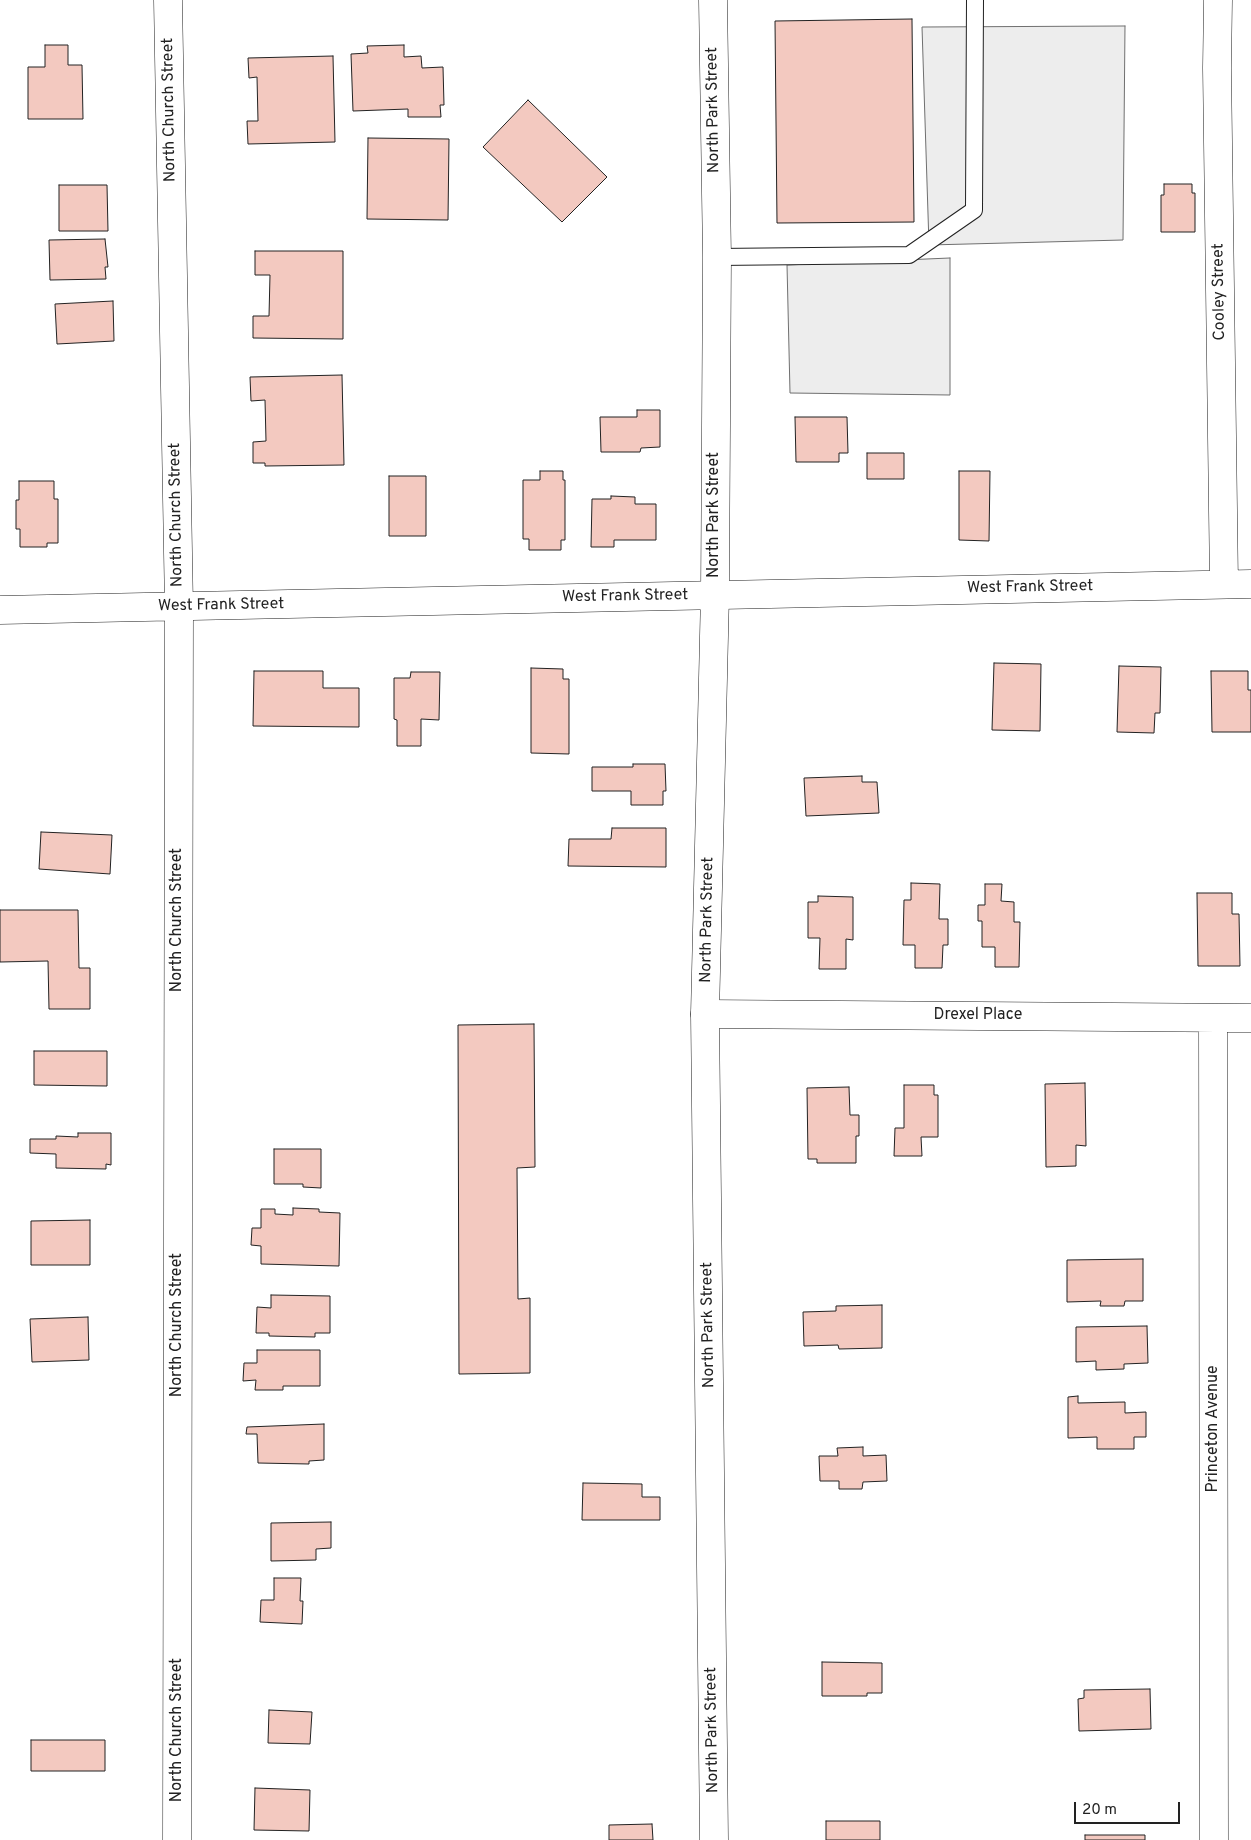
<!DOCTYPE html>
<style>
body{margin:0}
#map{position:relative;width:1251px;height:1840px;overflow:hidden;background:#fff;font-family:Overpass,sans-serif}
canvas{display:block}
.scale{position:absolute;left:1074px;top:1802px;width:106px;height:22px;box-sizing:border-box;border:2px solid #222;border-top:0;padding-left:6px;font-size:15px;line-height:18px;white-space:nowrap;color:#222;-webkit-text-stroke:4px #fff;paint-order:stroke}
</style>
<div id="map">
<canvas width="1251" height="1840"></canvas>
<div class="scale">20 m</div>
</div>
<script>
const context = document.querySelector('canvas').getContext('2d');
context.lineJoin = 'round';
function fillPath(path, color) { context.fillStyle = color; context.fill(path, 'evenodd'); }
const toPath = rows => new Path2D(rows.map(r => 'M' + r).join(''));
function trace(path, color, width, dash) { context.strokeStyle = color; context.lineWidth = width; context.lineCap = dash ? 'butt' : 'round'; context.setLineDash(dash || []); context.stroke(path); }
function write(font, color, halo, rows, align = 'center') {
  context.font = font + ' Overpass,sans-serif'; context.lineWidth = 4; context.setLineDash([]); context.textBaseline = 'middle'; context.strokeStyle = halo; context.fillStyle = color; for (const [text, x, y, turn = 0] of rows) {
    context.save(); context.translate(x, y); context.rotate((+turn || 0) * Math.PI / 180); context.textAlign = isNaN(turn) ? turn : align; if (halo) context.strokeText(text, 0, 0); context.fillText(text, 0, 0); context.restore();
  }
}
const parking = toPath([
 [1125,26,1123,240,929,245,922,27,1125,26],
 [950,258,950,395,790,393,787,265,950,258]
]);
fillPath(parking, '#ededed');
trace(parking, '#6f6f6f', 1);
const building = toPath([
 [912,19,914,222,777,223,775,21,912,19],
 [45,45,68,45,68,65,82,65,83,119,28,119,28,67,45,67,45,45],
 [404,45,404,57,421,56,422,68,443,67,444,105,440,105,441,117,408,117,408,109,353,111,351,54,368,53,367,46,404,45],
 [333,56,335,142,248,144,247,121,258,121,257,77,249,78,248,58,333,56],
 [528,100,607,177,562,222,483,147,528,100],
 [368,138,449,139,448,220,367,219,368,138],
 [1164,184,1192,184,1192,193,1195,193,1195,232,1161,232,1161,195,1164,195,1164,184],
 [59,185,107,185,108,231,59,231,59,185],
 [105,239,108,267,105,267,106,279,50,280,49,240,105,239],
 [255,251,343,251,343,339,253,338,253,316,269,316,270,275,255,275,255,251],
 [113,301,114,341,57,344,55,304,113,301],
 [342,375,344,465,265,466,265,463,253,463,253,442,266,441,265,400,251,401,250,377,342,375],
 [637,410,660,410,660,447,641,448,640,452,601,452,600,417,637,417,637,410],
 [795,417,847,417,848,453,839,453,839,462,796,462,795,417],
 [867,453,904,453,904,479,867,479,867,453],
 [540,471,563,471,563,480,565,480,565,540,561,540,561,550,529,550,529,539,523,539,523,480,540,480,540,471],
 [959,471,990,471,989,541,959,540,959,471],
 [389,476,426,476,426,536,389,536,389,476],
 [19,481,54,481,54,499,58,499,58,543,47,543,47,547,20,547,20,529,16,529,16,500,19,500,19,481],
 [611,496,635,497,635,504,656,504,656,540,614,540,614,547,591,547,592,499,611,499,611,496],
 [994,663,1041,664,1040,731,992,730,994,663],
 [1119,666,1161,667,1160,713,1155,713,1154,733,1117,732,1119,666],
 [531,668,563,669,563,679,569,679,569,754,531,753,531,668],
 [254,671,323,671,323,688,359,688,359,727,253,726,254,671],
 [1211,671,1248,671,1248,690,1251,690,1251,732,1212,732,1211,671],
 [411,672,440,672,439,720,421,719,421,746,397,746,397,720,394,719,394,678,410,678,411,672],
 [633,764,665,764,666,791,663,791,663,805,631,805,631,791,592,791,592,767,633,767,633,764],
 [862,776,862,782,877,782,879,813,806,816,804,778,862,776],
 [612,828,666,828,666,867,568,866,569,839,611,839,612,828],
 [41,832,112,835,110,874,39,869,41,832],
 [911,883,940,884,939,919,948,919,948,945,943,945,942,968,915,968,915,945,903,945,904,900,911,900,911,883],
 [985,884,1002,884,1001,901,1014,902,1014,922,1020,922,1019,967,995,967,995,947,982,947,982,921,978,921,978,905,985,905,985,884],
 [1197,893,1232,893,1232,914,1239,914,1240,966,1198,966,1197,893],
 [818,896,853,897,853,940,846,939,846,969,819,969,820,938,808,938,808,902,818,902,818,896],
 [0,910,78,910,79,968,90,968,90,1009,49,1009,48,961,0,962,0,910],
 [534,1024,535,1167,517,1168,518,1299,530,1298,530,1373,459,1374,458,1025,534,1024],
 [34,1051,107,1051,107,1086,34,1085,34,1051],
 [1085,1083,1086,1146,1076,1145,1076,1166,1046,1167,1045,1084,1085,1083],
 [904,1085,934,1085,934,1095,938,1095,938,1137,921,1137,922,1156,894,1156,895,1128,904,1128,904,1085],
 [849,1087,850,1115,859,1115,859,1136,856,1136,856,1163,817,1163,817,1159,808,1159,807,1088,849,1087],
 [78,1133,111,1133,111,1165,106,1164,106,1169,56,1168,56,1154,30,1153,30,1139,56,1139,56,1136,78,1137,78,1133],
 [274,1149,321,1149,321,1188,303,1187,303,1184,274,1184,274,1149],
 [293,1208,319,1209,319,1212,340,1213,339,1266,261,1264,261,1246,251,1245,252,1228,261,1228,261,1209,275,1209,275,1214,293,1215,293,1208],
 [90,1220,90,1265,31,1265,31,1221,90,1220],
 [1143,1259,1143,1301,1125,1301,1124,1306,1100,1306,1101,1301,1067,1302,1067,1260,1143,1259],
 [271,1295,330,1296,330,1333,315,1333,315,1337,269,1336,269,1333,256,1333,257,1307,271,1308,271,1295],
 [882,1305,882,1348,839,1349,838,1345,804,1346,803,1312,836,1311,836,1306,882,1305],
 [88,1317,89,1360,32,1362,30,1319,88,1317],
 [1147,1326,1148,1363,1124,1364,1124,1369,1096,1370,1096,1361,1076,1362,1076,1327,1147,1326],
 [257,1350,320,1350,320,1386,283,1386,283,1390,255,1390,256,1380,243,1381,244,1363,257,1363,257,1350],
 [1078,1396,1078,1403,1125,1402,1125,1413,1146,1412,1146,1437,1134,1437,1134,1449,1097,1449,1097,1437,1068,1438,1068,1397,1078,1396],
 [324,1424,324,1460,309,1461,309,1464,258,1463,257,1434,246,1434,247,1427,324,1424],
 [863,1447,863,1456,886,1455,887,1481,863,1482,862,1489,839,1489,839,1481,820,1481,819,1456,838,1456,837,1448,863,1447],
 [583,1483,642,1484,642,1497,660,1497,660,1520,582,1520,583,1483],
 [331,1522,331,1548,316,1549,316,1560,271,1561,271,1523,331,1522],
 [274,1578,301,1578,300,1601,303,1601,302,1624,260,1622,261,1600,274,1600,274,1578],
 [822,1662,882,1663,882,1693,867,1693,867,1696,822,1696,822,1662],
 [1150,1689,1151,1729,1079,1731,1078,1699,1084,1698,1084,1690,1150,1689],
 [269,1710,312,1712,310,1744,268,1743,269,1710],
 [31,1740,105,1740,105,1771,31,1771,31,1740],
 [255,1788,310,1790,309,1831,254,1830,255,1788],
 [826,1821,880,1821,880,1840,826,1840,826,1821],
 [652,1824,653,1840,609,1840,609,1825,652,1824],
 [1085,1835,1145,1835,1145,1840,1085,1840,1085,1835]
]);
fillPath(building, '#f3c9c0');
trace(building, '#222', 1);
const lane = toPath([
 [717,257,909,255,974,210,975,0]
]);
const street = toPath([
 [168,0,179,607,177,1840],
 [1218,0,1217,68,1224,584],
 [0,610,1251,584],
 [705,1014,1251,1018],
 [1213,1018,1214,1840]
]);
const primary = toPath([
 [713,0,717,257,715,594,705,1014,714,1840]
]);
trace(lane, '#222', 18);
trace(street, '#222', 29);
trace(primary, '#222', 29);
trace(lane, '#fff', 16);
trace(street, '#fff', 28);
trace(primary, '#fff', 28);
write('16px', '#222', '#fff', [
 ["North Church Street",170,110,-91],
 ["North Park Street",714,110,-91],
 ["Cooley Street",1220,292,-91],
 ["North Church Street",177,515,-91],
 ["North Park Street",715,515,-90],
 ["West Frank Street",1030,588,-1],
 ["West Frank Street",625,597,-1],
 ["West Frank Street",221,606,-1],
 ["North Church Street",178,920,-90],
 ["North Park Street",708,920,-89],
 ["Drexel Place",978,1016],
 ["North Church Street",178,1325,-90],
 ["North Park Street",709,1325,-91],
 ["Princeton Avenue",1214,1429,-90],
 ["North Church Street",178,1730,-90],
 ["North Park Street",713,1730,-91]
]);
</script>
